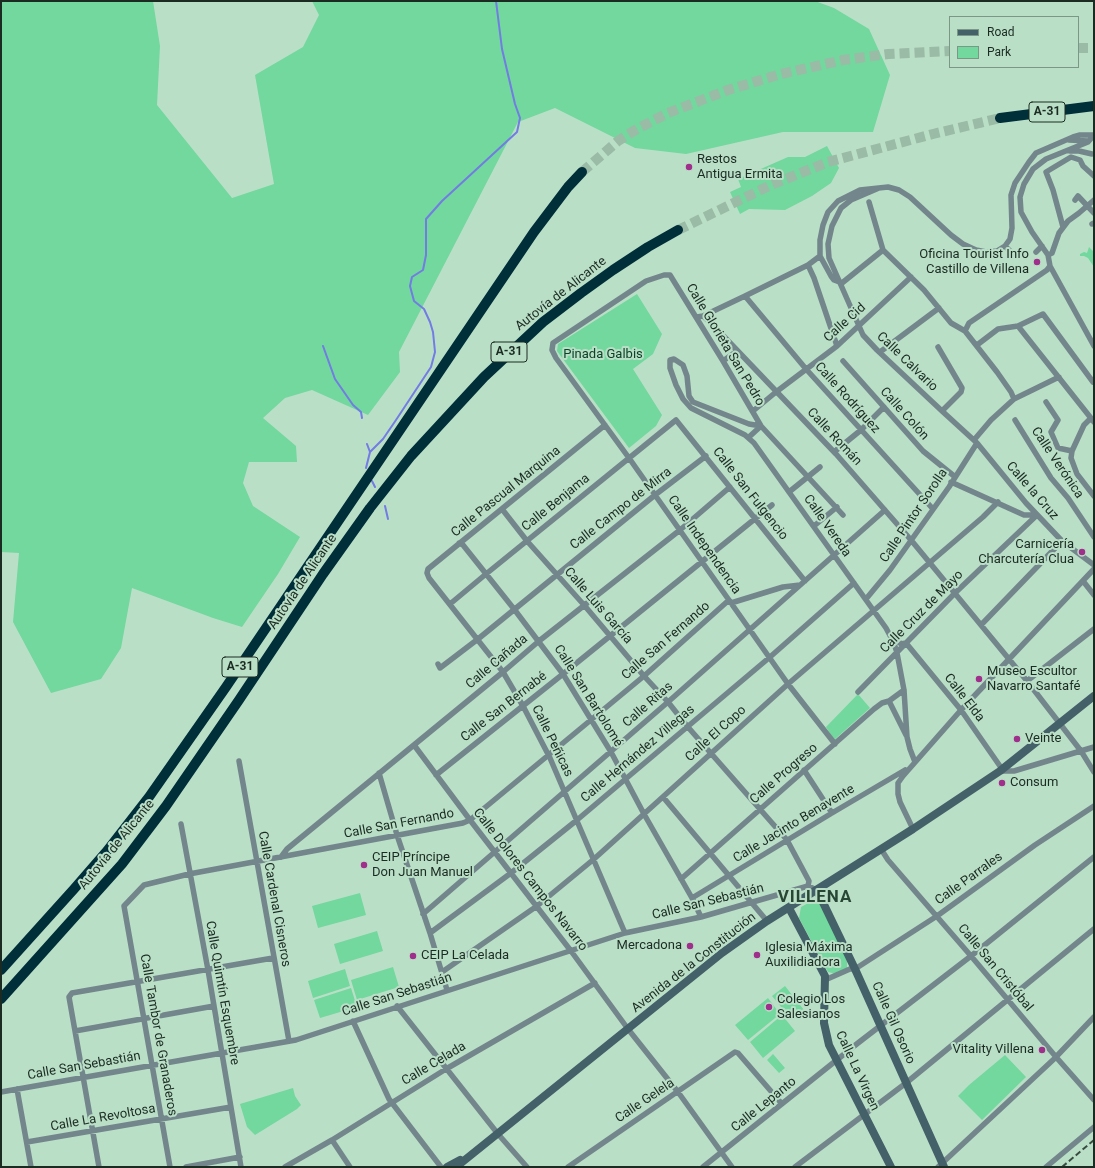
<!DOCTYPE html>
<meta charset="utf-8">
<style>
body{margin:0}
#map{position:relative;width:1095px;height:1168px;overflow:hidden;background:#badfc7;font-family:Roboto,sans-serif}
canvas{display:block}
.frame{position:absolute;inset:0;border:2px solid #1c2b22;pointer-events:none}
.legend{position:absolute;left:949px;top:16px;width:130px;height:52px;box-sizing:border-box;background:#badfc7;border:1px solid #7b9785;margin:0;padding:5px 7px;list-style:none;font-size:12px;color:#1c2b22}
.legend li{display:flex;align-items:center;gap:8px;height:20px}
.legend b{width:20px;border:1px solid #7b9785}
</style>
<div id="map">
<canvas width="1095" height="1168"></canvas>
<div class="frame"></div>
<ul class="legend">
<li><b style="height:5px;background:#446068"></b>Road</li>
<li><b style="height:11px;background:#72d89d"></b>Park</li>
</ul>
</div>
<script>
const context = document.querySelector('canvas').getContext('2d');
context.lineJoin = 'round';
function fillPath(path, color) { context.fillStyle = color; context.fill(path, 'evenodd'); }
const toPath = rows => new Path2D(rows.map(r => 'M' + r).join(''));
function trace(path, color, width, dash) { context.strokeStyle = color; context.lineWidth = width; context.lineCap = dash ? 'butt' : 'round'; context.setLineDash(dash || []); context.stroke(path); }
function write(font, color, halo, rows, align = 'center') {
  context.font = font + ' Roboto,sans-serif'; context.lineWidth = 4; context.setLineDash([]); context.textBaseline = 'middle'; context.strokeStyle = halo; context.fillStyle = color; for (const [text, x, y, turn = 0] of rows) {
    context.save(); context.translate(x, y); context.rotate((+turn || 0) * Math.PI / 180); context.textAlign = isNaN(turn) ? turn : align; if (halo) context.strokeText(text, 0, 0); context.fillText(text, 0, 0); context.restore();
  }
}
fillPath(toPath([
 [1,1,153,1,160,46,157,105,232,198,274,184,255,75,303,47,319,15,312,1,815,1,834,8,869,29,890,75,873,132,783,132,686,154,635,148,555,108,518,122,399,352,400,372,368,415,312,390,285,398,263,418,296,446,297,462,249,462,243,483,253,506,300,537,278,574,242,627,213,618,132,588,121,648,101,679,51,693,13,622,19,553,1,552],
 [827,146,839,168,831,183,812,196,785,210,749,209,740,214,730,192,741,187,738,179,788,157,805,157],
 [1089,247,1094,252,1094,267,1088,258,1084,256,1080,256,1080,254,1084,252,1087,253],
 [637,294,662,334,653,354,633,369,662,415,656,426,629,448,557,351,558,344],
 [858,694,870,708,834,740,826,727],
 [360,893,366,915,318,928,312,906],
 [812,901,821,904,847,961,847,968,836,974,828,972,799,918,801,907],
 [377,931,383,951,340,964,334,944],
 [393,967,399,987,357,1000,351,980],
 [345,969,350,986,313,998,308,981],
 [785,986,804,1010,792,1020,772,996],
 [351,988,357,1007,320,1018,314,1000],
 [768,998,780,1014,748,1040,735,1025],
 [782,1015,795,1031,763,1058,750,1042],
 [773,1054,785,1068,779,1073,767,1060],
 [1005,1055,1026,1077,982,1120,958,1096,969,1085],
 [293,1088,295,1096,301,1105,297,1109,255,1135,247,1127,240,1104]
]), '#72d89d');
trace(toPath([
 [323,346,335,379,353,405,361,412,362,418],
 [370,452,383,439,396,420,431,367,435,352,433,332,430,322,424,309,414,301,410,286,412,277,423,270,426,255,426,219,442,201,517,132,520,118,515,104,502,49,496,1],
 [366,468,370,452,367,444],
 [372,481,375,487],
 [385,506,388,519]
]), '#727ce4', 2);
trace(toPath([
 [1078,48,1094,48],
 [582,172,618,141,637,129,668,113,728,90,781,74,843,60,888,54,950,51],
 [678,230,771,185,828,162,933,134,1000,118]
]), '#9abba6', 10, [10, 5]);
trace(toPath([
 [1069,140,1088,141],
 [1070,151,1079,151,1092,154],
 [879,188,851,200,841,208,832,226,828,244,829,258,863,335,877,350,942,411,977,443,1026,503,1062,541,1094,565],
 [1075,200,1078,196,1094,213],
 [869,202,883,250,924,290,951,323,965,331,997,372,1011,392,1014,399],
 [1092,224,1094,223],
 [1063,227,1053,190,1046,172,1071,157,1080,160,1083,166,1094,176],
 [1005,246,1010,251],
 [1036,252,1042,246],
 [1048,255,1052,253,1059,233,1068,221,1079,213,1094,200],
 [820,256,808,265,745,296,806,369,933,509],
 [808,265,814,278,837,346],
 [1050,266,1094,346],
 [842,283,834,280,831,276,820,256,820,240,823,225,828,212,838,201,860,190,888,187,899,190,910,197,951,235,963,244,976,250,986,252,997,251,1005,246,1010,239,1012,228,1011,195,1015,183,1029,162,1036,153,1073,137,1080,135,1094,135],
 [842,283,883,250],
 [703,316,745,296],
 [697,317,703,316,713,325,836,454,911,540,1027,681,1081,751,1094,772],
 [1018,326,1094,422],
 [965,331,969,323,1047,270,1050,266,1048,255,1032,232,1021,212,1020,197,1024,184,1033,169,1046,159,1088,142,1094,135],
 [977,345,998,329,1018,326,1043,314,1093,382,1094,381],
 [938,347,962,388,961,392,942,411],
 [880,352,939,308],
 [723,361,737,351],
 [843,361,923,451,954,476],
 [1046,402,1058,420,1051,432,1058,448,1072,451],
 [753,411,776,392,837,346,911,277],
 [1091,418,1084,425,1072,451,1071,458,1077,474,1094,496],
 [1015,420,1051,478,1068,498,1094,537],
 [605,425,428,569,427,573,429,578,503,672,523,706,550,758,625,933],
 [761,426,749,424,693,402,689,396,687,376,683,365,674,359,670,360,670,368,676,385,683,399,691,408,745,435,754,443,886,628,894,643,897,653,904,690,907,737,910,749,915,762],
 [749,437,761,426],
 [974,440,991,420,1014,399,1059,377],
 [834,452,861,430,884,407],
 [951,482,1024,515,1037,515],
 [789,492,820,467],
 [502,509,527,541,584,605,644,676,668,702,687,726,787,840,809,881,808,886],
 [814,526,837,507],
 [459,543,463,545,514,609,563,674,611,752,644,814,692,898,701,917],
 [1083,581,1094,595],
 [866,599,890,570,949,487,977,443],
 [731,603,783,587,800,585],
 [450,604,486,574,676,420,805,581],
 [981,625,1062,541],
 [892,635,901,644,906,643,961,710,1002,769],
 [438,664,440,668,478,639,655,495,706,456],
 [1027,681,1094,629],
 [858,692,955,593,1037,515],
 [889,701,906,735],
 [835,744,788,684,629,458,556,358,552,350,553,343,646,281,664,275,670,275,723,361,761,426,843,515],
 [414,745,470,820,571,951,628,1029,678,1092,732,1167],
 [239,761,289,1041],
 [804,770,832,813],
 [1000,771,1014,771,1094,747],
 [379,773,397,835,430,933,447,990],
 [436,775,563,674,772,505],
 [663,797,767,921],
 [181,824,208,970,241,1167],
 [913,829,900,802,898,794,898,783,903,776,961,710,1094,569],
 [881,849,888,860,971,956,1056,1057,1094,1100],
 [281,857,287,849,503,672,539,641,680,530,730,487],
 [681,879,874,709,882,703,889,701,904,690],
 [692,898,832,813,905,770],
 [423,914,668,702,885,510],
 [430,933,511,873,577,820,770,657,854,583],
 [442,972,537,906,594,859,788,684,983,517,998,502],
 [825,980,850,969,855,969,937,916,1035,845,1094,806],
 [397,1006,498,1134,527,1167],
 [353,1021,389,1099,441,1167],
 [75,1031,214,1006],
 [17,1089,31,1167],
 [1,1092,296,1040,625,933,701,917,808,886,817,890],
 [332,1140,350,1167],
 [27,1142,231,1107],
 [99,1167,69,997,72,993,273,958],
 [170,1167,124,906,144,885,189,874,463,823,470,820,644,676,729,600],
 [186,1167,240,1157],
 [285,1167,332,1140,446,1069,595,983],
 [568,1167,735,1052,738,1053,782,1104],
 [703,1167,858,1043,971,956,1094,857],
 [795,1167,906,1083,1094,929],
 [938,1167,1054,1059,1094,1017],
 [1046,1167,1094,1127]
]), '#73868b', 5.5);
trace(toPath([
 [817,890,855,969,944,1167],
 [789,908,825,976,824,1023,829,1045,891,1167],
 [447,1167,460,1160],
 [456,1167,722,953,767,921,913,829,1000,771,1094,696]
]), '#446068', 8);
trace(toPath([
 [1000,118,1094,106],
 [1,970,74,889,107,851,149,797,226,687,534,232,568,187,582,172],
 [1,999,122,864,166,806,239,700,323,574,370,508,411,456,484,377,543,322,581,293,613,270,648,247,678,230]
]), '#002f3a', 10);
trace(toPath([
 [1062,1167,1094,1140]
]), '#394c40', 2, [6, 3]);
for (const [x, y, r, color] of [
 [689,167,4,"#a02f8b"],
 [1037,262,4,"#a02f8b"],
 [1082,552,4,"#a02f8b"],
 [979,679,4,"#a02f8b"],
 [1017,739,4,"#a02f8b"],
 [1002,783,4,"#a02f8b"],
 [364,865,4,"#a02f8b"],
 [690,946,4,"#a02f8b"],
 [757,955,4,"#a02f8b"],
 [413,956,4,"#a02f8b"],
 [769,1007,4,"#a02f8b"],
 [1042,1050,4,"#a02f8b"]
]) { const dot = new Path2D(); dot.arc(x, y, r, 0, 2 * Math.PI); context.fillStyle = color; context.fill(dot); trace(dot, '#badfc7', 1.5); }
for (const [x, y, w] of [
 [1047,112,36],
 [509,352,36],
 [240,667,36]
]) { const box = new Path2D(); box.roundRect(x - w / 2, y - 10, w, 20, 3); context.fillStyle = '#badfc7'; context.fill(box); trace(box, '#1c2b22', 1); }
write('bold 12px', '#1c2b22', null, [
 ["A-31",1047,112],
 ["A-31",509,352],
 ["A-31",240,667]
]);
write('13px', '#1c2b22', '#badfc7', [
 ["Restos",697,160],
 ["Antigua Ermita",697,175],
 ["Oficina Tourist Info",1029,255,"right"],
 ["Castillo de Villena",1029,270,"right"],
 ["Carnicería",1074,545,"right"],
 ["Charcutería Clua",1074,560,"right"],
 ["Museo Escultor",987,672],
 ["Navarro Santafé",987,687],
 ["Veinte",1025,739],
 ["Consum",1010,783],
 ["CEIP Príncipe",372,858],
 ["Don Juan Manuel",372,873],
 ["Mercadona",682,946,"right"],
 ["Iglesia Máxima",765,948],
 ["Auxilidiadora",765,963],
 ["CEIP La Celada",421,956],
 ["Colegio Los",777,1000],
 ["Salesianos",777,1015],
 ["Vitality Villena",1034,1050,"right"]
], 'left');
write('13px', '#1c2b22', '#badfc7', [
 ["Autovía de Alicante",561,294,-38],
 ["Calle Cid",845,323,-42],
 ["Calle Glorieta San Pedro",725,345,59],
 ["Calle Calvario",907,362,44],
 ["Calle Rodríguez",847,398,48],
 ["Calle Colón",904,414,48],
 ["Calle Román",834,437,47],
 ["Calle Verónica",1057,463,56],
 ["Calle la Cruz",1032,491,49],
 ["Calle Pascual Marquina",506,492,-39],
 ["Calle San Fulgencio",750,494,52],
 ["Calle Benjama",556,503,-39],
 ["Calle Campo de Mirra",621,509,-38],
 ["Calle Pintor Sorolla",914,516,-56],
 ["Calle Vereda",827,526,55],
 ["Calle Independencia",704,545,55],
 ["Autovía de Alicante",303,582,-56],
 ["Calle Luis García",598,606,49],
 ["Calle Cruz de Mayo",922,612,-45],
 ["Calle San Fernando",666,641,-41],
 ["Calle Cañada",497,662,-40],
 ["Calle San Bartolomé",588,696,58],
 ["Calle Elda",964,698,52],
 ["Calle Ritas",648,705,-41],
 ["Calle San Bernabé",504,707,-38],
 ["Calle El Copo",716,734,-42],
 ["Calle Peñicas",552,741,64],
 ["Calle Hernández Villegas",638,754,-40],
 ["Calle Progreso",784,774,-41],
 ["Calle San Fernando",399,824,-11],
 ["Calle Jacinto Benavente",794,824,-31],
 ["Autovía de Alicante",117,845,-51],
 ["Calle Parrales",969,879,-36],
 ["Calle Dolores Campos Navarro",530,880,52],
 ["Calle Cardenal Cisneros",274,899,80],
 ["Calle San Sebastián",708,902,-14],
 ["Avenida de la Constitución",694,963,-38],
 ["Calle San Cristóbal",995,968,50],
 ["Calle Quimtín Esquembre",222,993,80],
 ["Calle San Sebastián",397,995,-18],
 ["Calle Gil Osorio",893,1023,66],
 ["Calle Tambor de Granaderos",158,1035,80],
 ["Calle Celada",434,1064,-31],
 ["Calle San Sebastián",84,1066,-10],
 ["Calle La Virgen",857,1071,65],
 ["Calle Gelela",645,1101,-34],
 ["Calle Lepanto",764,1105,-39],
 ["Calle La Revoltosa",103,1118,-10]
]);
write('13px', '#0b4327', '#badfc7', [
 ["Pinada Galbis",603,355]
]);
context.letterSpacing = '1px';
write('bold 17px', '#274734', '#badfc7', [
 ["VILLENA",815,898]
]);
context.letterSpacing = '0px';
</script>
